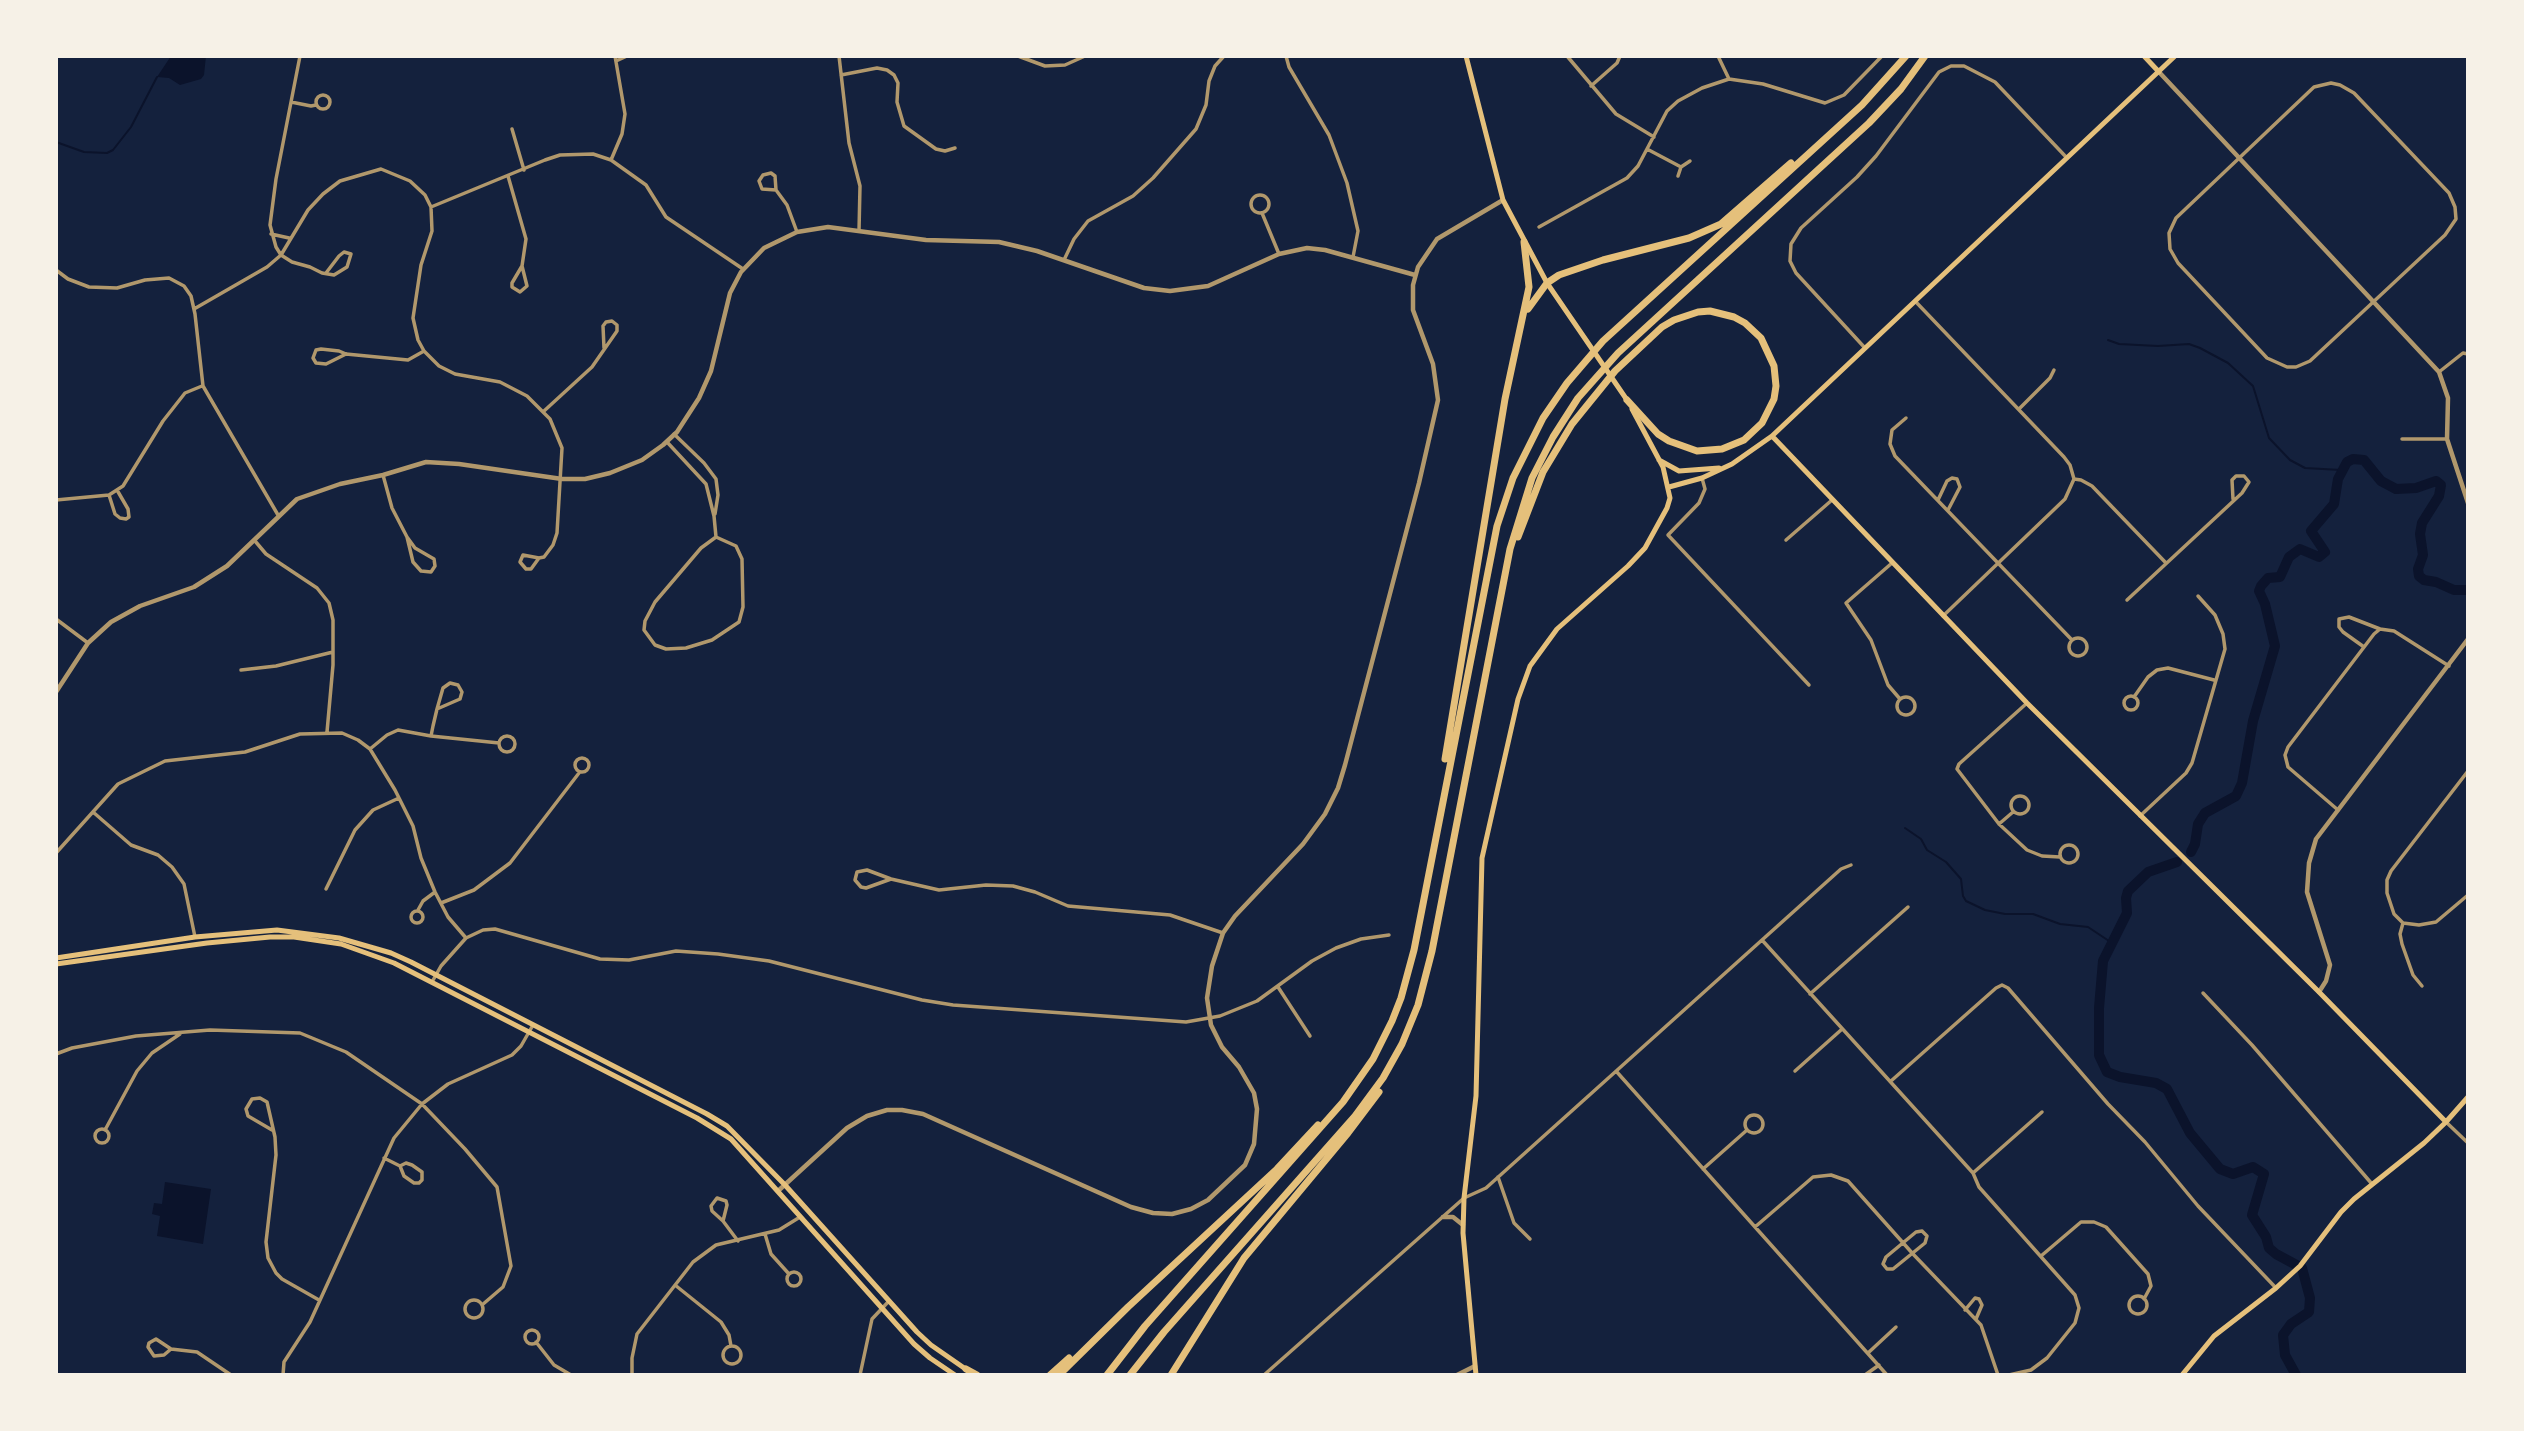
<!DOCTYPE html>
<style>
body{margin:0}
#map{position:relative;width:2524px;height:1431px;overflow:hidden;background:#14213d;font-family:"Golos Text",sans-serif}
canvas{display:block}
.frame{position:absolute;inset:0;border:58px solid #f6f1e7;pointer-events:none}
</style>
<div id="map">
<canvas width="2524" height="1431"></canvas>
<div class="frame"></div>
</div>
<script>
const context = document.querySelector('canvas').getContext('2d');
context.lineJoin = 'round';
function fillPath(path, color) { context.fillStyle = color; context.fill(path, 'evenodd'); }
const toPath = rows => new Path2D(rows.map(r => 'M' + r).join(''));
function trace(path, color, width, dash) { context.strokeStyle = color; context.lineWidth = width; context.lineCap = dash ? 'butt' : 'round'; context.setLineDash(dash || []); context.stroke(path); }
fillPath(toPath([
 [171,56,206,56,204,75,201,79,180,85,169,78,157,77],
 [165,1182,211,1189,203,1244,157,1236,160,1216,152,1214,154,1203,162,1204]
]), '#0b132b');
trace(toPath([
 [56,142,84,152,107,153,113,150,131,127,157,77],
 [2108,340,2119,344,2158,346,2189,344,2200,348,2228,363,2253,386,2269,438,2290,460,2305,468,2341,470],
 [1905,828,1921,839,1927,850,1946,862,1961,879,1963,896,1966,901,1985,910,2005,914,2033,914,2060,924,2088,927,2112,943]
]), '#0b132b', 2);
trace(toPath([
 [2191,852,2195,844,2198,824,2205,813,2236,796,2242,783,2253,721,2275,646,2265,604,2259,591,2261,586,2268,578,2280,577,2289,557,2300,549,2319,557,2325,552,2311,531,2334,504,2338,479,2347,462,2353,459,2364,460,2381,481,2396,489,2416,488,2436,481,2441,485,2439,496,2422,523,2420,534,2423,555,2418,569,2419,576,2424,580,2436,582,2454,590,2468,590],
 [2177,862,2148,872,2128,891,2126,898,2127,913,2103,961,2099,1008,2099,1055,2107,1072,2120,1077,2156,1083,2167,1089,2190,1133,2220,1169,2233,1174,2253,1167,2264,1174,2252,1215,2266,1237,2269,1248,2276,1254,2302,1268,2310,1298,2309,1312,2291,1324,2283,1335,2285,1355,2296,1375]
]), '#0b132b', 10);
trace(toPath([
 [300,56,276,179,270,225,276,247,281,255,292,262,310,267,322,273,334,275,347,267,351,254,344,252,339,256,326,273],
 [649,56,660,56],
 [839,56,849,143,860,186,859,231],
 [1018,56,1045,66,1065,65,1085,56],
 [1286,56,1289,67,1329,135,1347,183,1358,231,1353,257],
 [1567,56,1616,114,1654,137],
 [1718,56,1729,79],
 [616,61,627,56],
 [841,75,877,68,887,70,894,75,898,83,897,102,904,126,936,149,945,151,955,148],
 [2331,83,2340,85,2354,93,2449,193,2455,207,2456,219,2445,235,2310,361,2296,367,2287,367,2267,358,2178,263,2170,249,2169,233,2176,218,2314,87,2331,83],
 [1591,86,1617,63,1620,56],
 '316 102a7 7 0 1 1 14 0a7 7 0 1 1-14 0Z',
 [291,102,311,106,316,105],
 [512,129,524,170],
 [1647,149,1681,167],
 [611,160,622,134,625,114,615,56],
 [508,176,526,239,522,266,527,286,520,292,512,287,512,283,522,266],
 [1678,176,1681,167,1690,161],
 [776,190,762,189,759,181,763,175,771,173,775,176,776,190,787,205,797,232],
 '1251 204a9 9 0 1 1 18 0a9 9 0 1 1-18 0Z',
 [431,207,545,160,560,155,593,154,611,160,646,185,666,217,743,269],
 [1262,213,1279,254],
 [1539,227,1627,178,1638,166,1667,111,1678,101,1702,88,1729,79,1763,84,1825,103,1844,95,1882,56],
 [271,234,289,238],
 [1064,260,1074,239,1088,221,1133,196,1153,178,1196,129,1206,105,1209,81,1215,66,1224,56],
 [56,270,68,279,89,287,117,288,145,280,169,278,184,286,191,296,195,314,203,386,278,515],
 [1915,301,2064,457,2070,465,2074,479,2065,499,1943,616],
 [194,309,267,267,281,255,308,210,323,194,340,181,381,169,410,181,425,195,431,207,432,231,421,265,413,318,418,340,424,351,439,366,455,374,500,382,527,396,550,419,562,448,557,533,553,545,544,557,539,558,531,569,526,569,520,562,523,555,539,558],
 [1865,348,1796,273,1790,261,1791,244,1801,228,1857,177,1876,156,1939,72,1951,66,1964,66,1995,82,2067,158],
 [346,354,326,364,316,363,313,358,316,350,321,349,339,351,346,354,408,360,424,351],
 [2439,372,2463,353,2468,354],
 [2019,409,2050,378,2054,370],
 [544,411,592,367,617,331,617,325,612,321,606,322,603,326,604,348],
 [1906,418,1892,430,1890,444,1895,456,2072,640],
 [674,434,704,463,716,479,718,495,715,514],
 [2402,439,2447,439],
 [667,442,706,484,714,516,716,537],
 [383,475,392,508,407,537,415,548,434,559,435,566,431,572,421,571,413,562,407,537],
 [1702,478,1705,489,1699,503,1668,535,1809,685],
 [2074,479,2081,480,2092,486,2166,563],
 [109,495,115,514,120,518,126,519,129,517,128,509,117,490],
 [56,500,109,495,123,486,163,421,185,393,202,386],
 [1938,500,1947,481,1952,478,1957,479,1960,487,1948,510],
 [716,537,736,546,742,559,743,607,739,622,712,640,686,648,666,649,655,645,644,630,645,621,655,602,701,548,716,537],
 [1786,540,1832,500],
 [255,541,266,554,317,588,329,603,333,620,333,665,327,732],
 [1892,563,1846,603,1871,640,1888,685,1900,699],
 [2127,600,2242,493,2249,482,2244,476,2236,476,2232,480,2233,499],
 [56,619,88,643],
 '2069 647a9 9 0 1 1 18 0a9 9 0 1 1-18 0Z',
 [2364,647,2343,632,2339,627,2339,619,2349,617,2380,629],
 [241,670,276,666,333,652],
 '2124 703a7 7 0 1 1 14 0a7 7 0 1 1-14 0Z',
 [2134,697,2148,677,2157,670,2168,668,2214,680],
 '1897 706a9 9 0 1 1 18 0a9 9 0 1 1-18 0Z',
 [2027,703,1959,764,1957,769,1999,824,2027,850,2042,856,2060,857],
 [431,736,433,726,437,709,443,688,450,683,458,685,462,692,460,699,437,709],
 '499 744a8 8 0 1 1 16 0a8 8 0 1 1-16 0Z',
 [370,749,387,735,398,730,431,736,499,743],
 '575 765a7 7 0 1 1 14 0a7 7 0 1 1-14 0Z',
 [2468,771,2391,871,2387,880,2387,893,2394,914,2403,923,2419,925,2436,922,2468,895],
 '2011 805a9 9 0 1 1 18 0a9 9 0 1 1-18 0Z',
 [2338,810,2288,767,2285,755,2288,747,2374,634,2380,629,2394,631,2449,666],
 [93,812,131,845,158,855,172,867,184,884,195,937],
 [2140,816,2186,773,2192,763,2225,649,2223,634,2215,615,2198,596],
 [1999,824,2013,812],
 '2060 854a9 9 0 1 1 18 0a9 9 0 1 1-18 0Z',
 [56,853,118,784,165,761,245,752,300,734,342,733,358,740,370,749,395,790,413,826,421,858,435,892,448,917,466,938],
 [891,879,866,888,861,887,855,880,857,872,867,870,891,879,939,890,986,885,1013,886,1035,892,1068,906,1170,915,1223,933],
 [326,889,355,830,373,810,399,798],
 [441,903,474,890,510,863,579,773],
 [418,910,423,901,435,892],
 '411 917a6 6 0 1 1 12 0a6 6 0 1 1-12 0Z',
 [2403,923,2400,934,2402,944,2413,975,2422,986],
 [1762,940,1973,1173,1979,1187,2075,1295,2079,1308,2075,1323,2047,1358,2031,1370,2009,1375],
 [432,982,441,966,466,938,483,930,495,929,600,959,629,960,676,951,718,954,769,961,922,1000,953,1005,1186,1022,1220,1016,1257,1001,1312,961,1336,948,1361,939,1389,935],
 [1278,987,1310,1036],
 [2203,993,2252,1045,2372,1184],
 [1810,994,1908,907],
 [56,1054,72,1048,136,1036,210,1030,300,1033,346,1052,422,1104,465,1149,497,1187,511,1266,503,1287,482,1305],
 [1616,1071,1887,1375],
 [1795,1071,1841,1030],
 [1891,1081,1996,988,2002,985,2008,988,2108,1104,2145,1142,2198,1206,2276,1288],
 '1745 1124a9 9 0 1 1 18 0a9 9 0 1 1-18 0Z',
 [2446,1122,2468,1143],
 '95 1136a7 7 0 1 1 14 0a7 7 0 1 1-14 0Z',
 [105,1130,137,1071,152,1053,180,1034],
 [272,1130,248,1116,246,1109,252,1099,260,1098,267,1102,275,1137,276,1155,266,1242,268,1258,276,1273,282,1279,319,1300],
 [384,1158,400,1166,406,1163,412,1165,422,1172,422,1180,419,1183,414,1183,404,1176,400,1166],
 [1703,1169,1747,1130],
 [1973,1173,2042,1112],
 [1498,1177,1514,1223,1530,1239],
 [723,1221,727,1205,726,1201,717,1198,711,1206,712,1211,723,1221,738,1241],
 [1755,1227,1813,1177,1831,1175,1848,1181,1913,1254,1981,1325,1998,1375],
 [1922,1231,1927,1236,1925,1243,1893,1269,1887,1269,1883,1264,1886,1257,1916,1232,1922,1231],
 [765,1234,771,1254,789,1274],
 [2041,1256,2081,1222,2094,1222,2106,1227,2148,1274,2151,1286,2144,1299],
 '787 1279a7 7 0 1 1 14 0a7 7 0 1 1-14 0Z',
 [675,1285,721,1322,729,1335,731,1346],
 '2129 1305a9 9 0 1 1 18 0a9 9 0 1 1-18 0Z',
 '465 1309a9 9 0 1 1 18 0a9 9 0 1 1-18 0Z',
 [1965,1310,1975,1298,1979,1299,1982,1305,1976,1319],
 '525 1337a7 7 0 1 1 14 0a7 7 0 1 1-14 0Z',
 [536,1342,554,1365,571,1375],
 '723 1355a9 9 0 1 1 18 0a9 9 0 1 1-18 0Z',
 [171,1349,164,1355,154,1356,148,1347,149,1343,156,1339,171,1349,197,1352,231,1375],
 [1868,1353,1896,1327],
 [283,1375,284,1362,310,1322,394,1138,422,1104,448,1084,512,1055,521,1046,533,1025],
 [632,1375,632,1358,637,1334,693,1262,716,1245,779,1230,800,1217],
 [860,1375,872,1319,889,1301],
 [1264,1375,1464,1198,1486,1188,1841,869,1851,865],
 [1865,1375,1879,1365]
]), '#b1986c', 3.5);
trace(toPath([
 [2159,72,2439,372,2448,398,2447,439,2468,503],
 [56,692,88,643,111,622,140,606,194,587,227,566,297,499,340,484,383,475,426,462,459,464,562,479,585,479,610,473,642,460,663,445,677,432,699,398,711,371,730,293,741,272,764,248,797,232,828,227,926,240,999,242,1037,251,1144,288,1170,291,1208,286,1279,254,1307,248,1325,250,1415,275],
 [2319,992,2326,981,2330,965,2307,892,2309,863,2316,839,2468,639],
 [778,1191,847,1128,867,1116,887,1110,902,1110,923,1114,1131,1207,1153,1213,1172,1214,1191,1209,1208,1200,1245,1165,1254,1144,1257,1109,1254,1093,1239,1067,1222,1047,1211,1025,1207,998,1212,966,1223,933,1235,916,1303,844,1325,814,1338,788,1345,765,1419,483,1438,400,1433,364,1413,310,1413,285,1418,267,1437,239,1503,200],
 [1443,1217,1453,1217,1463,1225],
 [1457,1375,1475,1366]
]), '#b1986c', 4.5);
trace(toPath([
 [1466,56,1503,200,1547,283,1627,400],
 [2144,56,2159,72],
 [1772,436,2027,703,2319,992,2446,1122],
 [1659,460,1679,471,1719,468],
 [1669,487,1702,478,1732,464,1772,436,2175,56],
 [56,958,195,937,277,930,339,938,391,953,411,962,707,1114,727,1126,785,1185,917,1332,931,1345,967,1370],
 [56,964,207,943,270,937,294,937,341,944,394,963,697,1118,731,1139,914,1344,930,1358,955,1375],
 [1476,1375,1463,1233,1464,1198,1476,1096,1482,858,1518,699,1530,666,1557,629,1628,566,1645,548,1667,508,1670,498,1663,467,1632,409],
 [2182,1375,2214,1336,2276,1288,2300,1266,2341,1212,2354,1199,2424,1143,2446,1122,2468,1097]
]), '#e5c07b', 5);
trace(toPath([
 [1528,309,1547,283,1559,275,1603,260,1689,238,1721,224,1791,163],
 [1518,537,1543,472,1572,424,1615,371,1662,327,1674,320,1698,312,1710,311,1734,317,1745,323,1761,338,1774,366,1776,386,1774,399,1762,423,1744,440,1722,449,1697,451,1669,441,1658,434,1627,400],
 [1445,759,1505,399,1529,287,1524,242],
 [966,1369,977,1375],
 [1050,1375,1069,1358],
 [1059,1375,1128,1307,1277,1169,1318,1125],
 [1107,1375,1145,1326,1343,1102,1373,1059,1392,1021,1401,998,1414,950,1497,526,1513,478,1543,418,1567,383,1603,341,1862,105,1906,56],
 [1130,1375,1164,1332,1355,1116,1383,1078,1402,1044,1418,1005,1432,951,1510,549,1532,478,1553,437,1578,398,1618,353,1869,123,1901,89,1925,56],
 [1171,1375,1244,1258,1348,1133,1379,1092]
]), '#e5c07b', 7);
</script>
